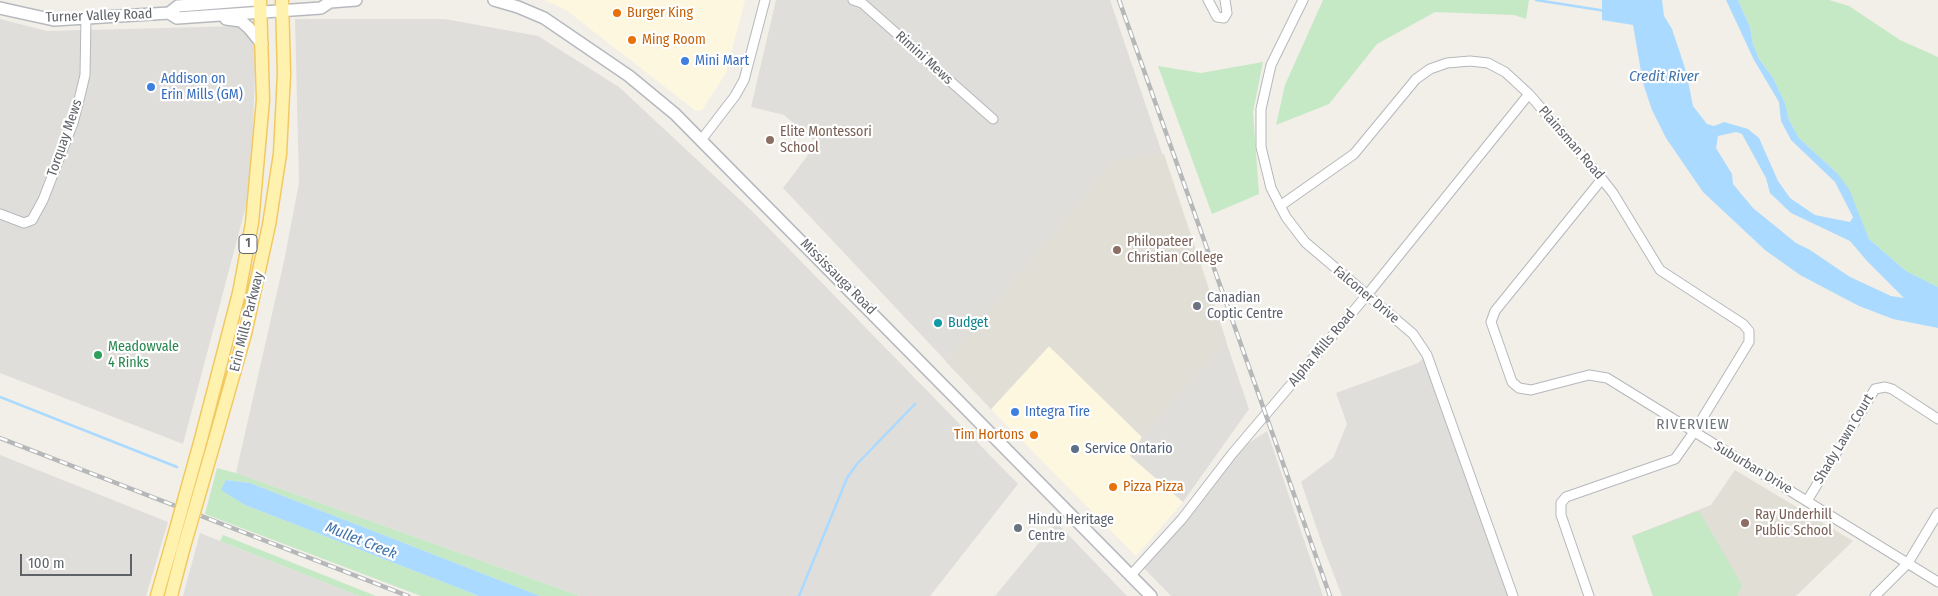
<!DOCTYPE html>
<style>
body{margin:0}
#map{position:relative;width:1938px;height:596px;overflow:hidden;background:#f1efe8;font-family:"Fira Sans Condensed",sans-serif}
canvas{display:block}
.scale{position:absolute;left:20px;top:554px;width:112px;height:22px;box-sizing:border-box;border:2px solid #5f6368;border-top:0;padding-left:6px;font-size:15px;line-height:18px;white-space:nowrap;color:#5f6368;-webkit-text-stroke:4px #fff;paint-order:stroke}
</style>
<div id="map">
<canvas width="1938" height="596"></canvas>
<div class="scale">100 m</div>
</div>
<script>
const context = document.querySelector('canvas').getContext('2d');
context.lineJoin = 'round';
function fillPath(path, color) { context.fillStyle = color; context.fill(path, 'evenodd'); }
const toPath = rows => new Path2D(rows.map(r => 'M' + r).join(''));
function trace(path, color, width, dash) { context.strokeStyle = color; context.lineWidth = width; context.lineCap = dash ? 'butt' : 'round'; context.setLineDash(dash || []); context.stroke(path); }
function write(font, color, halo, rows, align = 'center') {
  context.font = font + ' "Fira Sans Condensed",sans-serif'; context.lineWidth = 4.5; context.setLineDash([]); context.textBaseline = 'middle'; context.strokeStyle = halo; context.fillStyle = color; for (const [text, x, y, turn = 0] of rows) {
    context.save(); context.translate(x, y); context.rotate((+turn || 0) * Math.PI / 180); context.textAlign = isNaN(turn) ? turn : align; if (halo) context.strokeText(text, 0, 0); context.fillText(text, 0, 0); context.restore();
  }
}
fillPath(toPath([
 [544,0,745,0,726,73,702,110,696,111,566,10],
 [1049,346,1142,437,1130,456,1183,502,1136,556,991,409]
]), '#fef7e0');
fillPath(toPath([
 [776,0,1110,0,1249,409,1183,502,1130,456,1142,437,1049,346,991,409,783,188,817,143,784,115,751,107],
 [0,19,47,31,241,26,256,41,251,187,183,444,0,373],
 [295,19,445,19,538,36,619,87,752,211,1018,484,930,596,580,596,236,473,284,261,299,183],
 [1427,355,1513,596,1342,596,1322,544,1301,482,1333,458,1347,424,1336,393,1418,363],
 [1267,431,1323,596,1171,596,1141,565,1232,454],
 [0,455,168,522,146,596,0,596],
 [1056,522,1127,596,995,596],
 [200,533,220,541,359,596,183,596]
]), '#e0deda');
fillPath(toPath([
 [1164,154,1226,340,1142,437,1049,346,991,409,946,362,1114,160],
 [1735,470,1853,541,1796,596,1653,596,1632,536,1711,505]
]), '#e1ded6');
fillPath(toPath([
 [1323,0,1529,0,1526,19,1514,15,1435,12,1377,44,1329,104,1276,125,1285,85],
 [1738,0,1829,0,1849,6,1900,40,1938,57,1938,287,1906,271,1869,239,1837,173,1799,138,1789,120,1785,103,1773,78,1759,59,1753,44,1750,27],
 [1263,62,1253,112,1259,194,1212,214,1158,66,1201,73],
 [217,468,236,473,580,596,540,596,250,483,226,480,229,494,245,505,479,596,421,596,205,514],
 [1699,511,1742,585,1737,596,1653,596,1632,536],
 [223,535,376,596,359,596,220,541]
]), '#c5e8c5');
fillPath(toPath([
 [1602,0,1662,0,1664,16,1672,29,1686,71,1693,106,1707,124,1714,126,1724,122,1748,129,1759,138,1778,181,1790,198,1815,215,1850,222,1853,217,1835,182,1791,140,1781,121,1779,102,1754,60,1726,0,1738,0,1750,27,1753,44,1759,59,1773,78,1785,103,1789,120,1799,138,1837,173,1849,189,1869,239,1906,271,1938,287,1938,328,1893,319,1859,306,1800,275,1765,250,1703,192,1666,138,1652,110,1643,83,1633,25,1602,20],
 [1736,132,1742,134,1766,178,1770,193,1791,213,1850,241,1867,261,1904,298,1891,296,1850,277,1810,250,1796,243,1753,208,1733,184,1732,174,1716,148,1718,136],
 [226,480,250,483,540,596,479,596,245,505,221,490]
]), '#aadaff');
trace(toPath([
 [1536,0,1606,11],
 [0,397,177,467],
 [799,596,847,478,857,464,915,404]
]), '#aadaff', 2.5);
const street = toPath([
 [853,0,862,3,993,119],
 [1208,0,1217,17,1224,18,1227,13,1225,0],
 [1303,0,1271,65,1261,109,1261,147,1271,188,1286,217,1305,242,1413,334,1427,355,1513,596],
 [702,139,735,96,744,80,765,0],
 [1602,179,1495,311,1491,322,1512,382,1519,388,1531,390,1589,375,1607,378,1938,582],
 [1280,206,1354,154,1416,79,1430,69,1447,63,1470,61,1488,63,1505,72,1529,94,1602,179,1613,193,1660,270,1743,324,1749,331,1749,342,1694,432,1675,459,1566,497,1561,503,1561,515,1589,596],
 [0,214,24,223,32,220,43,200,73,123,80,96,85,75,86,19],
 [1807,501,1875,389,1885,387,1892,389,1938,419],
 [1131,575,1182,519,1232,454,1367,295,1529,94],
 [1875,596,1908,563,1938,513]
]);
const secondary = toPath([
 [494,0,518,7,544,18,629,76,675,114,1151,596],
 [0,8,54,20,169,13,177,18,321,8,330,2,356,0],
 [169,13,178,6,255,0],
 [226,19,241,21,249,28,262,44]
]);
const primary = toPath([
 [201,439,239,293,252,223,263,100,260,0],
 [214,443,245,334,269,225,280,154,284,74,282,0],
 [157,596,171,547],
 [171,596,183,550]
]);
trace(street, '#b5b8bc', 11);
trace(secondary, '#b6babf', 14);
trace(primary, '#f2c960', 15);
trace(street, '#fff', 9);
trace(secondary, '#fff', 11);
trace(primary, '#fff2af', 12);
const rail = toPath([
 [1119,0,1330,596],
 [0,438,408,596]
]);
trace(rail, '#b6b7b8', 4.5);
trace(rail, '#fff', 2.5, [8]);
const primaryBridge = toPath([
 [171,547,201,439],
 [183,550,214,443]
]);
trace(primaryBridge, '#f2c960', 15, []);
trace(primaryBridge, '#fff2af', 12);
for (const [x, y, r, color] of [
 [617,13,5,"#e8710a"],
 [632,40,5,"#e8710a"],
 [685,61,5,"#3f7fe0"],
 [151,87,5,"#3f7fe0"],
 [770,140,5,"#8d6e63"],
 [1117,250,5,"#8d6e63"],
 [1197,306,5,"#6b7280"],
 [938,323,5,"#0f9aa8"],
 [98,355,5,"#2e9e5b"],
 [1015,412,5,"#3f7fe0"],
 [1034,435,5,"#e8710a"],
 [1075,449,5,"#5c6f8a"],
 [1113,487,5,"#e8710a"],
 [1745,523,5,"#8d6e63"],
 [1018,528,5,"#6b7280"]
]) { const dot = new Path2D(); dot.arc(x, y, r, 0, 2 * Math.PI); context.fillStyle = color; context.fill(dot); trace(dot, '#fff', 2); }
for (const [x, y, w] of [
 [248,244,18]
]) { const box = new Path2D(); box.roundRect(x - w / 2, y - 9.5, w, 19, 4); context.fillStyle = '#fff'; context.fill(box); trace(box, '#5f6368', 1); }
write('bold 12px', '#5f6368', null, [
 ["1",248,244]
]);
write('14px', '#c56008', '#fff', [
 ["Burger King",627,13],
 ["Ming Room",642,40],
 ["Tim Hortons",1024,435,"right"],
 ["Pizza Pizza",1123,487]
], 'left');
write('14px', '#5f6368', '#fff', [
 ["Turner Valley Road",99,16,-2],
 ["Rimini Mews",924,58,42],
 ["Torquay Mews",65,138,-71],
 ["Plainsman Road",1571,143,49],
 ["Mississauga Road",838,277,45],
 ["Falconer Drive",1366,295,40],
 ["Erin Mills Parkway",247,322,-76],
 ["Alpha Mills Road",1322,348,-50],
 ["Shady Lawn Court",1844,439,-59],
 ["Suburban Drive",1753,468,31]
]);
write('14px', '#366cbe', '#fff', [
 ["Mini Mart",695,61],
 ["Addison on",161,79],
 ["Erin Mills (GM)",161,95],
 ["Integra Tire",1025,412]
], 'left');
write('14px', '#785e54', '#fff', [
 ["Elite Montessori",780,132],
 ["School",780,148],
 ["Philopateer",1127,242],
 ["Christian College",1127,258],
 ["Ray Underhill",1755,515],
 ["Public School",1755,531]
], 'left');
write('14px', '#5b616d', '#fff', [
 ["Canadian",1207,298],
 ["Coptic Centre",1207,314],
 ["Hindu Heritage",1028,520],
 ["Centre",1028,536]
], 'left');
write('14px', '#0d838f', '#fff', [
 ["Budget",948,323]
], 'left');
write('14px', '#27864d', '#fff', [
 ["Meadowvale",108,347],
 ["4 Rinks",108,363]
], 'left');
write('14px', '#4e5e75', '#fff', [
 ["Service Ontario",1085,449]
], 'left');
write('italic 15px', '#4174aa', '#fff', [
 ["Credit River",1664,77],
 ["Mullet Creek",361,541,22]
]);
context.letterSpacing = '1px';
write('15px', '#70757a', '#fff', [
 ["RIVERVIEW",1693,425]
]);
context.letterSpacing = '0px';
</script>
